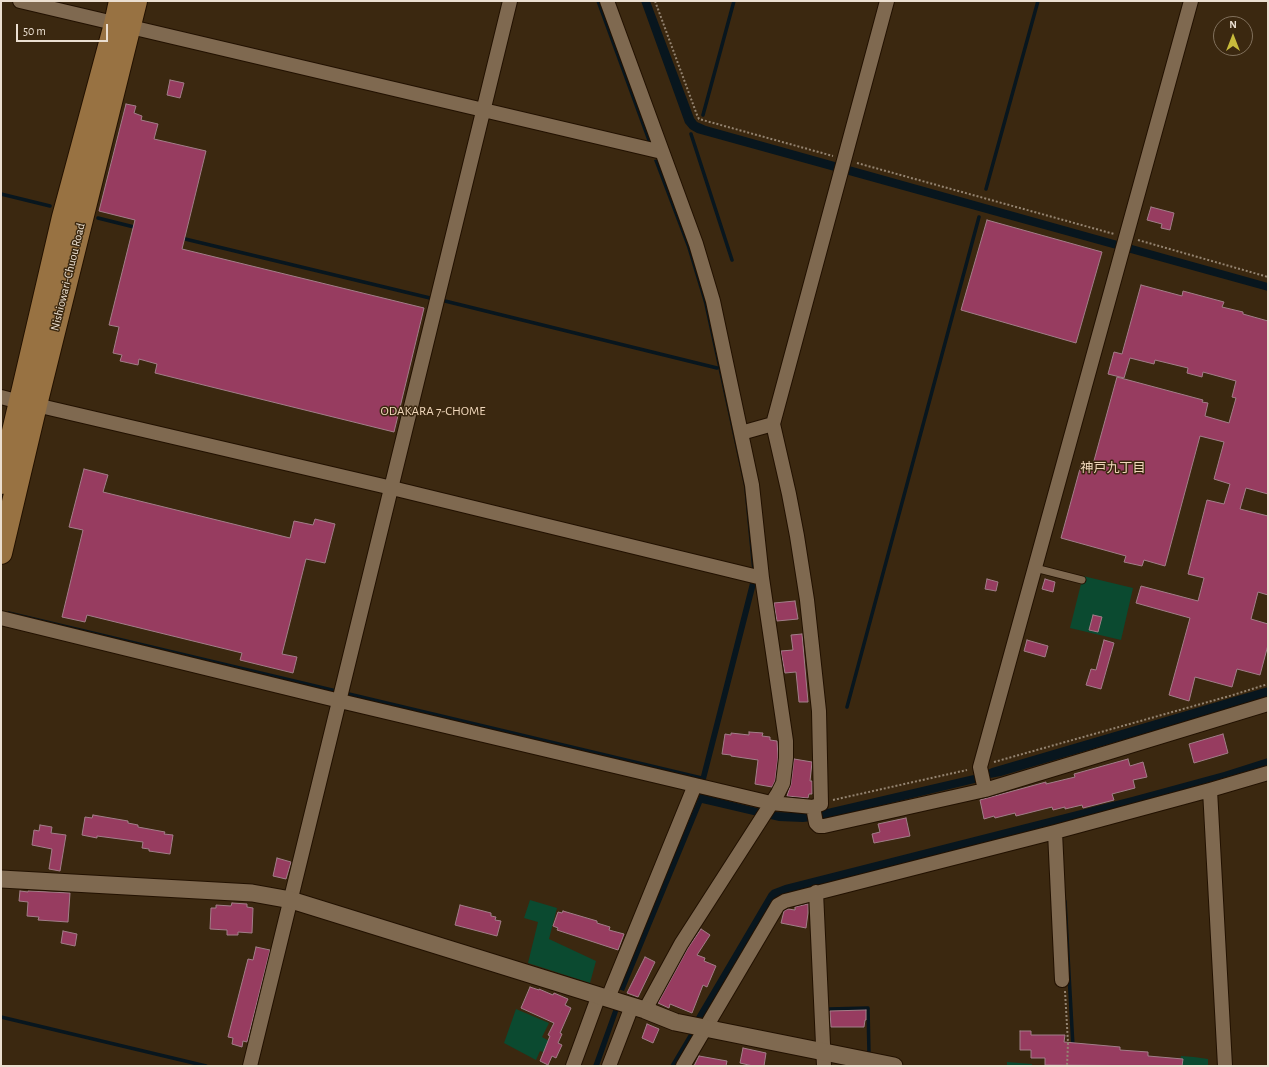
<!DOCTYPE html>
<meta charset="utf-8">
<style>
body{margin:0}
#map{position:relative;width:1269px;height:1067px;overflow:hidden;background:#3b2810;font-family:"Alegreya Sans",sans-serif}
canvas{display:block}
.frame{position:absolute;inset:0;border:2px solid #ebdfd1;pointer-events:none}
.north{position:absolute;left:1213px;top:16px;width:40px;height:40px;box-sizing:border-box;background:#3b2810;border:1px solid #81715d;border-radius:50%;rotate:0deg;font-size:11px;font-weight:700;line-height:16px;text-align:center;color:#ebdfd1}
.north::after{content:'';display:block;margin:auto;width:14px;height:18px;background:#c8bb3b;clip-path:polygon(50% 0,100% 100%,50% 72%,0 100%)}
.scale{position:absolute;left:16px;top:24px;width:92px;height:18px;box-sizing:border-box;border:2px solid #ebdfd1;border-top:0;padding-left:5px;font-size:12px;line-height:14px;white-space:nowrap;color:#ebdfd1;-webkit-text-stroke:3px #3b2810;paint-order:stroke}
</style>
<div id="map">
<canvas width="1269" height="1067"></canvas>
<div class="frame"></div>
<div class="north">N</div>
<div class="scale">50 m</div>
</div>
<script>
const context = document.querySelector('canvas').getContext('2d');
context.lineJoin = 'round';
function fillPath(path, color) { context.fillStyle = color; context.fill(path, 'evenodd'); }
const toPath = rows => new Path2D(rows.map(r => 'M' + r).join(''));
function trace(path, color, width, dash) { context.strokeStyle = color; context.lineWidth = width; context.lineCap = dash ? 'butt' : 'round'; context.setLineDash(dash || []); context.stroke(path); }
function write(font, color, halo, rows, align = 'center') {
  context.font = font + ' "Alegreya Sans","Noto Sans JP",sans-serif'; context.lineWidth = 3; context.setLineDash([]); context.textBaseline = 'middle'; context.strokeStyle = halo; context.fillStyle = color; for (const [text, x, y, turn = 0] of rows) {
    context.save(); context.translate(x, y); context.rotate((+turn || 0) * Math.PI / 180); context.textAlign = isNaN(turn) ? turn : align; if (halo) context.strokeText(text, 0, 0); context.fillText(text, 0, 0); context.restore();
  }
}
fillPath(toPath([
 [1083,576,1133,588,1121,640,1070,628],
 [530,900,557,908,549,939,596,961,590,983,528,963,538,922,524,918],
 [516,1009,549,1023,542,1037,551,1042,547,1053,540,1051,536,1060,504,1043],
 [1181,1056,1194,1057,1208,1059,1208,1066,1180,1065],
 [1007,1062,1032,1064,1032,1066,1007,1066]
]), '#0b4a30');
fillPath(toPath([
 [641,1,650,1,694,118,697,122,706,126,1268,283,1268,291,697,133,690,129,685,123],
 [658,159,691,246,708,303,747,485,756,568,752,568,744,486,704,303,687,247,654,160],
 [750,583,756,584,705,783,7,615,8,611,701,776],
 [1268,687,1268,697,1001,776,990,778,979,782,820,820,803,822,779,821,702,803,624,991,618,989,700,794,773,812,810,813,978,774,992,768],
 [1268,758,1268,765,1141,802,781,895,773,902,703,1018,696,1017,769,893,772,890,785,885,1132,797,1224,772],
 [614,1008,619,1009,599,1066,593,1066],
 [689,1034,693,1034,675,1066,670,1066]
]), '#08161e');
trace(toPath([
 [598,1,650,143],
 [703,115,734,1],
 [691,134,732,260],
 [986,189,1038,1],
 [1,194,50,206],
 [98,218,138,228],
 [181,238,430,298],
 [445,301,717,368],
 [847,707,979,217],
 [1065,901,1073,1047],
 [829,1009,868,1008,869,1053],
 [1,1017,206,1066]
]), '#08161e', 3.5);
const building = toPath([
 [170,80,184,83,180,98,167,95,170,80],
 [126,104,136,106,134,113,142,116,141,120,158,124,154,139,206,151,182,249,424,308,394,432,155,373,157,364,139,359,138,365,120,361,122,355,113,353,119,327,109,325,135,220,99,211,126,104],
 [1151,207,1174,213,1170,230,1161,228,1162,224,1147,220,1151,207],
 [987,220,1102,252,1076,343,961,310,987,220],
 [1141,285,1182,296,1183,291,1224,302,1222,307,1243,312,1243,314,1268,321,1268,494,1246,488,1240,509,1268,516,1268,595,1258,592,1251,619,1268,624,1268,645,1260,675,1237,669,1232,687,1195,677,1189,701,1169,695,1190,618,1136,603,1141,586,1198,601,1204,578,1188,574,1207,500,1224,504,1230,484,1214,479,1224,442,1200,436,1165,566,1144,560,1142,566,1124,562,1126,556,1061,538,1081,465,1092,468,1117,377,1203,400,1202,402,1208,403,1205,416,1229,423,1236,398,1232,397,1236,381,1203,372,1202,377,1187,373,1188,368,1155,360,1154,364,1130,358,1124,378,1108,374,1114,352,1122,354,1141,285],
 [84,469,108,475,103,492,290,538,294,521,313,525,315,519,335,524,325,563,306,559,282,654,297,657,293,673,240,660,242,653,87,615,85,622,62,617,83,530,69,527,84,469],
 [987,579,998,582,996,591,985,589,987,579],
 [1045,579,1055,582,1053,592,1042,589,1045,579],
 [795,601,798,619,777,621,774,603,795,601],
 [1093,615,1102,617,1098,632,1089,630,1093,615],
 [802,634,808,702,799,702,796,672,785,673,781,651,793,650,791,635,802,634],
 [1027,640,1048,646,1045,657,1024,651,1027,640],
 [1104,640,1114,643,1101,689,1086,685,1091,669,1096,670,1104,640],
 [749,732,763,733,762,736,770,737,770,740,777,741,778,757,775,781,772,787,755,784,758,760,731,756,731,755,722,754,725,734,731,735,731,733,749,735,749,732],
 [1223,734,1228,753,1194,763,1189,744,1223,734],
 [794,759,812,762,810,781,812,781,812,794,809,794,808,798,787,796,791,784,794,759],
 [1128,759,1130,766,1143,762,1147,777,1133,780,1135,788,1112,794,1114,800,1083,808,1082,805,1065,809,1065,807,1053,810,1052,807,1016,816,1015,813,995,818,994,816,984,819,980,800,1046,782,1046,784,1075,777,1074,774,1128,759],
 [93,815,128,821,128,823,138,825,138,827,165,832,164,834,173,835,170,854,149,851,149,849,142,848,143,842,97,836,97,838,82,835,85,817,92,818,93,815],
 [906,818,910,836,874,843,872,834,880,832,878,824,906,818],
 [40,825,52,827,51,833,66,835,60,871,49,869,52,849,32,845,34,830,39,831,40,825],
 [277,858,291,862,286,879,273,876,277,858],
 [20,891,28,892,28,891,70,893,68,922,38,920,39,917,27,916,28,902,19,901,20,891],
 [232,903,247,904,247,907,253,908,252,933,238,932,238,935,227,935,227,930,210,929,211,908,216,908,216,905,231,906,232,903],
 [808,904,808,913,806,928,781,923,784,911,788,909,795,910,795,907,808,904],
 [460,905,491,913,491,916,496,917,495,920,501,921,497,936,455,925,460,905],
 [563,911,597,921,597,923,610,927,609,930,624,934,618,950,557,930,558,928,553,926,558,912,562,913,563,911],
 [701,929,710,935,697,955,705,958,704,961,716,966,707,987,703,985,692,1013,670,1004,669,1008,658,1003,688,948,701,929],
 [63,931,77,934,75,946,61,943,63,931],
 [256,947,270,950,247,1042,243,1041,242,1047,232,1044,233,1038,228,1037,248,959,253,960,256,947],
 [645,957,655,962,638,997,627,993,645,957],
 [530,987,539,990,539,989,553,995,554,993,568,999,565,1005,571,1008,560,1033,562,1034,558,1043,562,1045,556,1058,552,1056,548,1065,540,1061,550,1036,548,1035,554,1023,521,1008,530,987],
 [866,1010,866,1020,865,1020,864,1027,831,1027,830,1011,866,1010],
 [647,1024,659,1029,653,1043,642,1038,647,1024],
 [1020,1031,1031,1031,1031,1035,1065,1035,1064,1042,1120,1047,1120,1050,1148,1052,1148,1056,1183,1059,1182,1066,1045,1065,1045,1058,1031,1058,1031,1050,1020,1050,1020,1031],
 [743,1048,766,1053,764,1066,753,1066,740,1063,743,1048],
 [699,1056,727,1061,726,1066,694,1066,699,1056]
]);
fillPath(building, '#973c60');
trace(building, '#a27e89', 1);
const service = toPath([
 [1035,568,1082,580]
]);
const minor = toPath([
 [20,1,662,152],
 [607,1,696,244,713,301,752,485,762,578,786,741,786,758,783,783,778,793,681,944,645,1010],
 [1,397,20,402],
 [36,405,392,488,762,578],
 [741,433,773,424],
 [1,618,340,701,771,803,813,807,816,823,819,826,824,826,985,790,1268,704],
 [985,790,980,767,1191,1],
 [1210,790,1225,1066],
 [813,807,821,804,819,711,812,646,807,600,797,536,789,494,773,424,887,1],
 [1055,832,1062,980],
 [816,892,824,1066],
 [608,998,695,785],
 [250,1066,510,1],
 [573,1066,599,995],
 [609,1066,632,1006],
 [683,1066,778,905,785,901,1055,832,1210,790,1268,773]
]);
const tertiary = toPath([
 [1,879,252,893,291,900,645,1010,675,1022,894,1066]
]);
const primary = toPath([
 [1,483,63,217,115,24,120,1],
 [1,553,36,405,136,1]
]);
trace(service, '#210', 9);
trace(minor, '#210', 16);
trace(tertiary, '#210', 19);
trace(primary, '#210', 24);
trace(toPath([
 [655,1,697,115,699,119,833,156],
 [857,163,1114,234],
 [1138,240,1268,277],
 [994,762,1233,695,1268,684],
 [833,800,967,770],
 [1065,991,1068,1043,1067,1066]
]), '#948471', 2, [2, 2]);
trace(service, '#7f6950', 7);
trace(minor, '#7f6950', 14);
trace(tertiary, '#7f6950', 17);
trace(primary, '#987242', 22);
write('12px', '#ebdfd1', '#3b2810', [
 ["Nishiowari-Chuou Road",68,277,-76]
]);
write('13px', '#f1d8bc', '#3b2810', [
 ["ODAKARA 7-CHOME",433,411],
 ["神戸九丁目",1113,468]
]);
</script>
